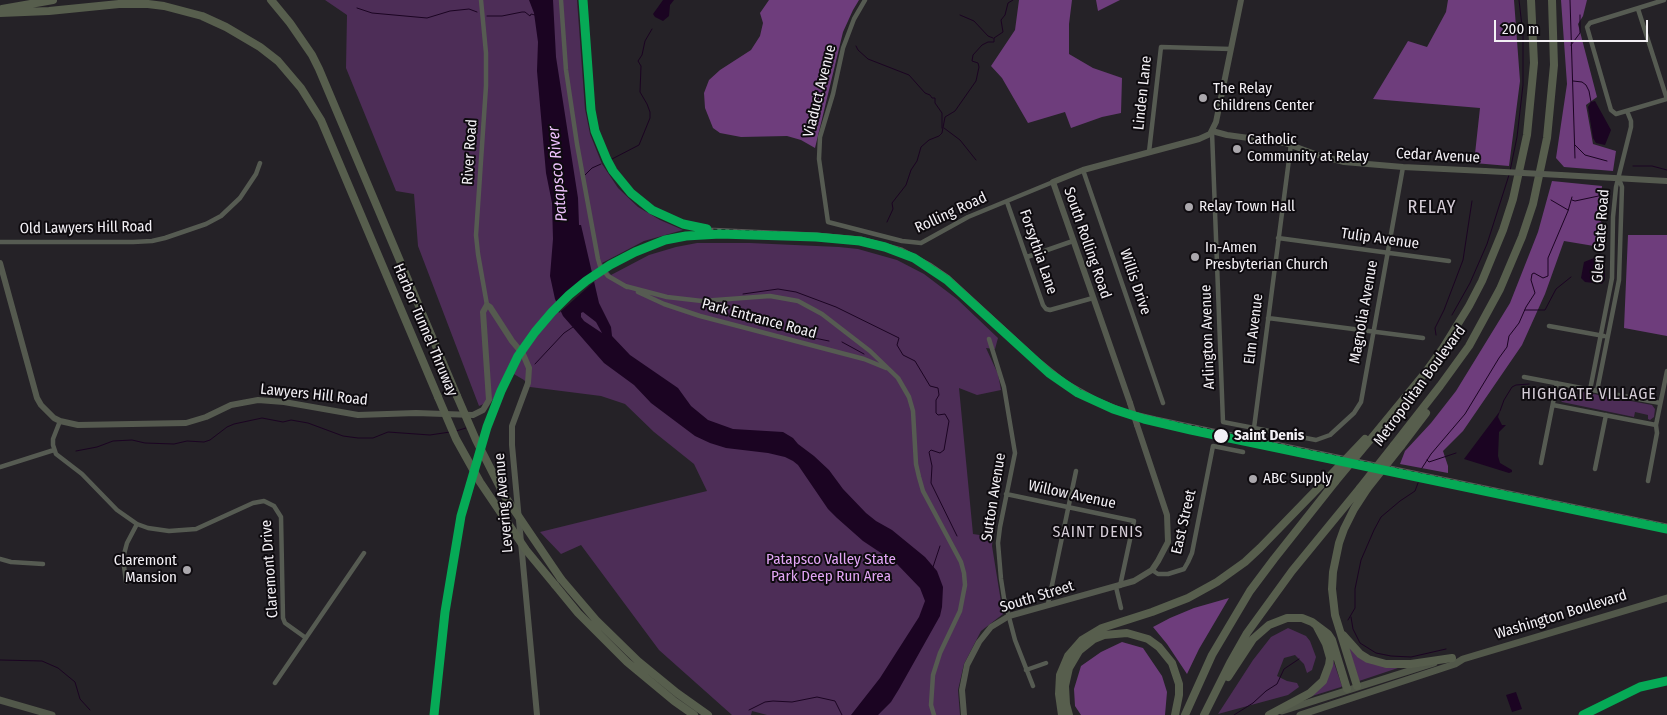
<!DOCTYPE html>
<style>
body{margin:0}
#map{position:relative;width:1667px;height:715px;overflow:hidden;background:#252227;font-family:"Fira Sans Condensed",sans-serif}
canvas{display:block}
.scale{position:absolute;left:1494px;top:20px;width:154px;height:22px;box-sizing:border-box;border:2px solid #f3f0f5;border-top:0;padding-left:6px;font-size:15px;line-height:18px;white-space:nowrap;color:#f3f0f5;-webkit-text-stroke:4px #0e0b0f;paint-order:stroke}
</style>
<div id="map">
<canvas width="1667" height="715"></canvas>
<div class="scale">200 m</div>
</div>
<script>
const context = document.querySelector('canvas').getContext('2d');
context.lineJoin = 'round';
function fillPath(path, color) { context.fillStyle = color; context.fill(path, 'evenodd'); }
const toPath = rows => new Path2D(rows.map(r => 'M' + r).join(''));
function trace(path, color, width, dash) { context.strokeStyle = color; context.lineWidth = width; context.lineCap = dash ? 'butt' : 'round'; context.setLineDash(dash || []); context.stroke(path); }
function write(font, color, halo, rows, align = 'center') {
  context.font = font + ' "Fira Sans Condensed",sans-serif'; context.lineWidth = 4; context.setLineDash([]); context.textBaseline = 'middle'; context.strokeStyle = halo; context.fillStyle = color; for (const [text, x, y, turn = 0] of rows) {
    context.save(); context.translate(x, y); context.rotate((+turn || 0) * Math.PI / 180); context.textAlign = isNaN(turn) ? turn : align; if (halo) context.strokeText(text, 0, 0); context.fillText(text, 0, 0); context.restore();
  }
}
fillPath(toPath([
 [325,0,577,0,585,109,590,134,602,164,618,188,638,207,660,220,683,230,644,241,602,263,611,275,649,255,676,247,697,243,750,243,839,247,858,249,897,260,924,274,957,299,998,338,995,349,986,348,998,374,1001,390,977,395,959,388,973,534,993,537,992,546,1003,614,981,631,964,664,958,690,960,715,767,715,752,711,751,715,732,715,659,650,581,545,561,554,540,532,707,491,694,464,654,432,625,404,601,396,530,387,524,380,507,370,493,400,479,406,418,246,414,194,396,191,346,68,347,15],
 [1565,388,1568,389,1568,393,1582,395,1583,392,1652,405,1655,409,1654,417,1650,420,1648,419,1648,415,1635,412,1634,417,1562,402,1559,398,1561,391],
 [1288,628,1306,636,1310,641,1316,657,1312,670,1307,673,1304,664,1295,655,1284,658,1277,676,1287,681,1297,683,1299,687,1288,695,1218,714,1253,660,1271,637],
 [1348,646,1355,653,1398,668,1359,681],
 [1333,660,1342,686,1341,687,1309,697]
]), '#4d2d57');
fillPath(toPath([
 [769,0,859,0,853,10,843,32,815,148,801,140,787,136,741,137,720,133,713,128,705,108,704,93,709,80,720,70,751,50,760,36,763,23,760,13],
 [1019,0,1072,0,1069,24,1069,54,1093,68,1122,78,1121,113,1102,117,1071,128,1065,112,1028,123,1002,78,991,66,1015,30],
 [1096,0,1120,0,1098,11],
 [1448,0,1514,0,1520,81,1509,166,1474,163,1480,108,1373,99,1408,41,1427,47,1446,12],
 [1561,0,1587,0,1583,16,1578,24,1597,97,1586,105,1593,144,1616,151,1613,171,1564,167,1556,158,1567,84],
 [1552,181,1602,186,1599,220,1606,226,1606,248,1564,241,1545,294,1522,345,1463,431,1443,451,1448,466,1448,473,1400,464,1405,451,1431,423,1456,391,1510,303,1538,232],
 [1628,235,1667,235,1667,336,1624,328],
 [1229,598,1199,649,1187,674,1167,644,1153,627,1170,618,1194,608],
 [1122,642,1143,648,1162,676,1167,692,1165,715,1081,715,1075,706,1074,689,1081,666,1101,652]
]), '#6e3d7c');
fillPath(toPath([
 [529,0,553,0,556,57,578,198,579,225,581,225,599,303,611,327,612,336,630,355,678,388,691,406,708,420,733,429,783,432,793,438,798,444,814,456,829,470,843,489,866,513,876,521,892,530,925,557,937,571,943,587,942,607,940,616,899,689,891,702,878,715,851,715,880,678,919,617,925,601,920,588,896,563,863,541,837,518,828,509,798,465,793,461,785,457,768,453,726,448,710,443,695,436,651,403,634,385,604,363,563,316,555,299,550,276,553,239,552,203,546,173,537,71,538,42,534,13],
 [583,312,596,322,602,333,584,321,581,317,581,313],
 [663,0,674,0,670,5,669,16,663,21,655,17,653,14],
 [1595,101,1611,130,1605,145,1596,143,1593,138,1588,107,1591,102],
 [1594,258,1605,263,1605,280,1602,284,1585,282,1581,278,1584,262],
 [1500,411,1498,417,1502,425,1506,425,1499,432,1498,456,1500,463,1512,470,1512,472,1509,473,1464,459],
 [1516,692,1522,709,1512,712,1506,695]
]), '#1b0422');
fillPath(toPath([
 [594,273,596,280,559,313,556,306,576,286]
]), '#252227');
trace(toPath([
 [1570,0,1575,158],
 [357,8,372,13,427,18,450,11,469,9,477,12],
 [960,15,974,21,988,36,993,38],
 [487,16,502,16,522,12,525,12,530,16,531,14,535,15],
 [1571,45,1580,33,1580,15],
 [856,46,858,50,868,59,909,75,925,93,930,95,932,98,935,98,935,103,942,113,942,128],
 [1573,81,1582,82,1586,85,1589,91,1591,102],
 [944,128,960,140,976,160],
 [1575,145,1585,155,1607,161],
 [612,159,639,145,650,118,650,112,647,104,640,92,641,66,638,61,642,55,645,41,652,29],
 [1633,166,1652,166,1667,170],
 [1510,171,1517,137,1523,85,1523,35,1519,0],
 [585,175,592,168,601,164],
 [1551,200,1568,210],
 [1572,200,1575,201,1608,194],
 [887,222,893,209,892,203,906,185,911,170,917,161,921,147,929,140,939,136,942,133,945,117,955,111,976,81,979,67,978,63,972,61,973,55,982,45,988,42,994,42,994,38,1003,32,1001,20,1005,15,1008,3,1013,0],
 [743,294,778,289,796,292,836,307,899,338,897,345,903,355,915,361,930,386,938,388,939,395,936,400,936,413,938,415,945,414,949,421,944,450,940,453,931,450,929,452,932,466,931,483,957,536],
 [1525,310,1545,310,1556,289,1571,277],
 [1452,315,1470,283,1487,244,1509,175],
 [729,316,795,334,829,341],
 [1436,335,1435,328,1444,310,1463,260,1472,201],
 [842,342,864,354],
 [535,364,564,333,573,327],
 [1500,411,1504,400,1512,387,1516,385,1529,384],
 [456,431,466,428],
 [76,451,97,447,113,441,132,440,145,443,174,444,187,441,204,442,210,440,227,427,234,424,262,418,283,422,291,420,308,423,343,436,358,438,373,438,388,432,430,435,450,432],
 [1427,460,1429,462,1456,453],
 [1422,468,1431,454,1465,414,1499,358,1507,347,1509,336,1519,323,1526,307,1535,293,1531,280,1532,274,1534,273,1543,278,1548,276,1548,258,1568,211,1572,197],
 [933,567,940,546],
 [1351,617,1353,629,1360,643,1376,653,1391,656,1411,657,1446,649],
 [1348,620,1355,608,1355,589,1361,560,1374,530,1381,517,1400,501,1415,491,1418,483],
 [0,660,42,661,58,668,75,682,80,699,90,710],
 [749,710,765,702,773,701,792,702,817,697,835,701,842,715],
 [1234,715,1253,703,1266,691,1277,684,1284,669,1299,659]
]), '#1b0422', 1);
trace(toPath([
 [481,0,486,53,486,86,476,235,478,254,487,305],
 [561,0,566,70,577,144,598,259,600,266,608,276,627,287],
 [865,0,854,19,843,48,833,94,820,137,819,159,828,222,902,241,921,243,968,217,1053,182],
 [1638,9,1667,99,1616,114,1611,110,1587,27,1590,23,1664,0],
 [1212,132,1223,422,1316,440,1330,435,1354,413,1361,402,1403,167],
 [1149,152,1161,47,1231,49],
 [1083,170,1163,403],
 [1007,202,1043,305,1046,309,1050,310,1093,298],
 [1278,238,1449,261],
 [0,242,133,242,152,241,165,238,206,224,221,216,240,198,256,174,260,163],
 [1027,257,1073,241],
 [625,286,667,297,702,301,770,296,798,301,822,314,870,351,898,378,909,397,913,411,916,464,919,477,923,491,961,562,964,573,965,585,960,611,940,653,933,675,931,705,934,715],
 [638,292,664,304,700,316,864,359,886,368],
 [1268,318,1423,338],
 [1549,326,1604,336],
 [989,339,1004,387,1015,453,1000,527,998,543,1001,579,1004,598,1015,640,1033,686],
 [1524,377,1660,403],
 [1590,390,1612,278,1613,217,1616,187,1631,127,1631,121,1627,111],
 [1597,391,1619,280,1622,187,1619,179],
 [1553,405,1656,425],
 [60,421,53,439,53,445,56,454,82,474,117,510,137,524,148,528,169,531,196,529,253,503,264,501,274,506,281,517,283,618,285,623,306,638],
 [1254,428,1291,144],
 [1541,463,1557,383],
 [0,467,54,450],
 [1595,469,1606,415],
 [1648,481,1657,433,1656,425,1667,371],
 [1006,494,1134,521,1120,586],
 [0,559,11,562,43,564],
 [1152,570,1158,574,1168,574,1184,569,1188,562,1192,553,1213,446,1243,452],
 [126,582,123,558,127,543,137,524],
 [1116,587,1121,608],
 [1048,604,1076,471],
 [1026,670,1046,663],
 [275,683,364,553]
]), '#565b52', 4.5);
trace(toPath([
 [1212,131,1227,135,1285,143,1318,155,1344,162,1403,167,1485,171],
 [1561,175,1667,181],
 [0,263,37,398,41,405,54,418,60,421,78,425,186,423,206,417,231,405,258,400,284,402,358,415,416,413,473,415,483,410,489,400,483,312,487,305,490,307,512,341,523,354,529,368,528,383,512,426,512,445,537,715],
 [1130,403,1053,182,1083,170,1199,139,1210,134,1216,122,1241,0],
 [964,715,962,690,967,665,979,642,991,627,1009,616,1134,581,1152,570,1158,561,1168,542,1167,515,1137,425]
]), '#555a4f', 6);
trace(toPath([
 [0,700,52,715],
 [1282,711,1434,663],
 [1300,715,1455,664,1463,659,1667,598]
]), '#52584a', 7);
trace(toPath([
 [271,0,290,23,312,55,319,69,457,396],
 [2,9,53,0],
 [0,13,49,11,119,4,148,4,164,6,202,16,226,27,260,47,278,61,301,88,321,120,438,397],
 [1370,440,1425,373,1443,348,1469,306,1482,281,1503,230,1513,199,1527,135,1534,63,1531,0],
 [1394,445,1440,386,1469,346,1500,289,1522,237,1533,204,1547,138,1554,65,1552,0],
 [1401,446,1426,413],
 [561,579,596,620,638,661,677,693,708,715],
 [555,585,578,613,627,662,674,701,694,715],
 [1343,635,1360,654,1368,659,1386,664,1411,664,1452,658],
 [1228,677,1253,639,1269,625,1287,618,1302,618,1312,622,1328,634,1332,640,1347,689],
 [1357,686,1335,615,1332,589,1333,572,1339,543,1344,529,1354,509,1367,489],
 [1062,715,1059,694,1060,675,1068,656,1082,640,1102,628,1152,612,1188,598,1217,582,1245,562,1260,548,1326,480],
 [1069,715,1066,704,1065,686,1069,668,1079,651,1094,639,1104,635,1127,633,1148,639,1159,647,1172,663,1179,684,1179,695,1175,715],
 [1185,715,1212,655,1250,591,1274,559,1335,482],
 [1204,715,1230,663,1247,633,1292,571,1360,488],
 [1269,715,1310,693,1323,681,1329,665,1330,658,1326,644,1317,627]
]), '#575e4d', 8);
const rail = toPath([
 [583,0,591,110,595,131,601,147,613,171,631,193,652,210,671,220,683,224,709,229,817,234,861,238,902,249,930,264,949,277,1039,360,1065,381,1099,400,1126,411,1156,418,1667,525],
 [1583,715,1640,687,1667,681]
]);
trace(rail, '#595a57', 3);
trace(rail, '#0e0b0f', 1, [4]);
trace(toPath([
 [1485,171,1561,175],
 [1130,403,1137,425]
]), '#555a4f', 6);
trace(toPath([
 [457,396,476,440,504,495,561,579],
 [438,397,456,439,480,482,526,550,555,585],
 [1326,480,1365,439],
 [1335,482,1370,440],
 [1360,488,1394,445],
 [1367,489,1401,446]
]), '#575e4d', 8);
trace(toPath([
 [583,0,591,110,595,131,607,160,613,171,631,193,652,210,683,224,707,229],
 [434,715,445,612,461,516,487,427,501,391,518,356,535,332,552,312,569,295,586,281,610,265,635,252,665,240,686,236,720,234,816,237,860,241,885,247,914,258,947,280,1049,373,1078,393,1113,409,1144,419,1191,430,1667,529],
 [1583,715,1640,687,1667,681]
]), '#06aa56', 9);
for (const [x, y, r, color] of [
 [1203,98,5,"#aba8ad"],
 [1237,149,5,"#aba8ad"],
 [1189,207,5,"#aba8ad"],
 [1195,257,5,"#aba8ad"],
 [1221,436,8,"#f3f0f5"],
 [1253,479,5,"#aba8ad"],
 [187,570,5,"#aba8ad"]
]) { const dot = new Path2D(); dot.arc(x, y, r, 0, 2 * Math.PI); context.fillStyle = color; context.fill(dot); trace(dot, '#0e0b0f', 2); }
write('15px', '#f3f0f5', '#0e0b0f', [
 ["The Relay",1213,89],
 ["Childrens Center",1213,106],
 ["Catholic",1247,140],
 ["Community at Relay",1247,157],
 ["Relay Town Hall",1199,207],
 ["In-Amen",1205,248],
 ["Presbyterian Church",1205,265],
 ["ABC Supply",1263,479],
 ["Claremont",177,561,"right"],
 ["Mansion",177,578,"right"]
], 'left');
write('15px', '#f3f0f5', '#0e0b0f', [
 ["Viaduct Avenue",820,91,-76],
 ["Linden Lane",1143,93,-84],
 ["River Road",470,152,-86],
 ["Cedar Avenue",1438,156,3],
 ["Rolling Road",951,213,-25],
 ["Old Lawyers Hill Road",86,228,-1],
 ["Glen Gate Road",1601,236,-86],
 ["Tulip Avenue",1380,239,8],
 ["South Rolling Road",1087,243,71],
 ["Forsythia Lane",1038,252,71],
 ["Willis Drive",1135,282,71],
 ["Magnolia Avenue",1364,312,-80],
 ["Park Entrance Road",759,319,15],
 ["Elm Avenue",1254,329,-83],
 ["Harbor Tunnel Thruway",425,330,67],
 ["Arlington Avenue",1208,337,-92],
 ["Metropolitan Boulevard",1420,386,-54],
 ["Lawyers Hill Road",314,395,6],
 ["Willow Avenue",1072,495,12],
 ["Sutton Avenue",994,497,-81],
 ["Levering Avenue",504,503,-95],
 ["East Street",1184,522,-77],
 ["Claremont Drive",270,569,-94],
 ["South Street",1037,597,-17],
 ["Washington Boulevard",1561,615,-17]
]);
write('bold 15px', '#f3f0f5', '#0e0b0f', [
 ["Saint Denis",1234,436]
], 'left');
write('15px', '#e3a6f6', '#0e0b0f', [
 ["Patapsco Valley State",831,560],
 ["Park Deep Run Area",831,577]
]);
write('italic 16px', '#efc2fe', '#0e0b0f', [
 ["Patapsco River",558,174,-95]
]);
context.letterSpacing = '1px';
write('16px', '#d5cdd7', '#0e0b0f', [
 ["HIGHGATE VILLAGE",1589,395],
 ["SAINT DENIS",1098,533]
]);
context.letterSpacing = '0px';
context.letterSpacing = '1px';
write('18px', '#d5cdd7', '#0e0b0f', [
 ["RELAY",1432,208]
]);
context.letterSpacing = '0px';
</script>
